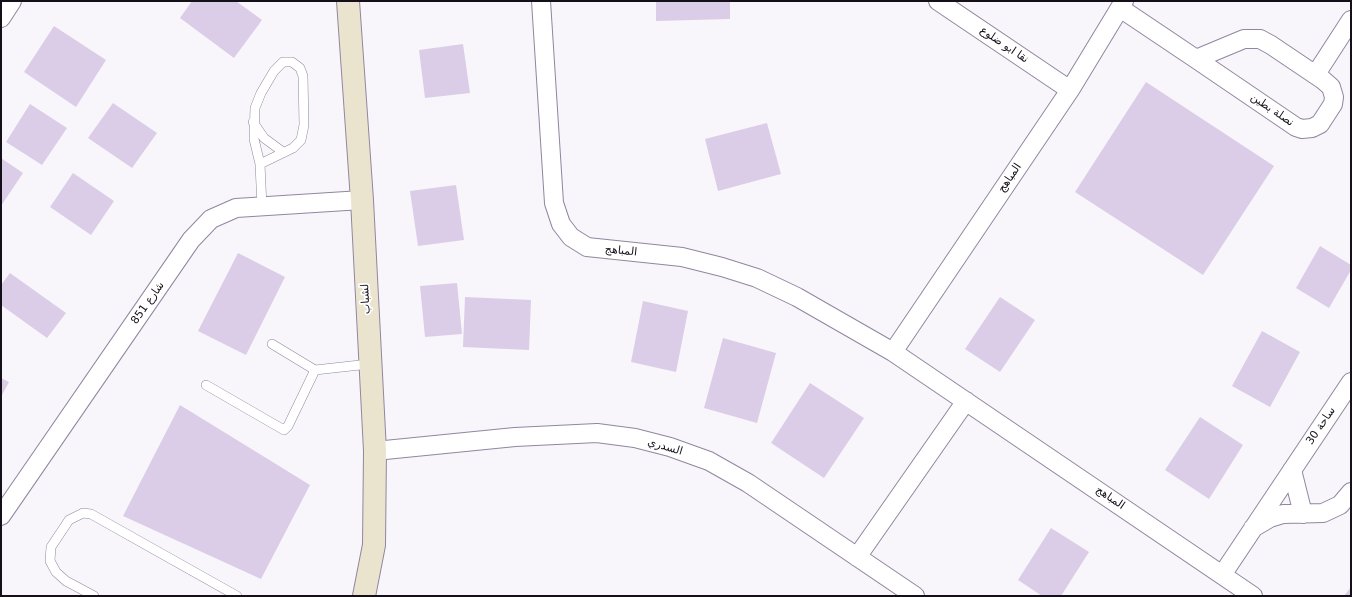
<!DOCTYPE html>
<meta charset="utf-8">
<style>
body{margin:0}
#map{position:relative;width:1352px;height:597px;overflow:hidden;background:#f8f6fb;font-family:"DejaVu Sans",sans-serif}
canvas{display:block}
.frame{position:absolute;inset:0;border:2px solid #140f19;pointer-events:none}
</style>
<div id="map">
<canvas width="1352" height="597"></canvas>
<div class="frame"></div>
</div>
<script>
const context = document.querySelector('canvas').getContext('2d');
context.lineJoin = 'round';
function fillPath(path, color) { context.fillStyle = color; context.fill(path, 'evenodd'); }
const toPath = rows => new Path2D(rows.map(r => 'M' + r).join(''));
function trace(path, color, width, dash) { context.strokeStyle = color; context.lineWidth = width; context.lineCap = dash ? 'butt' : 'round'; context.setLineDash(dash || []); context.stroke(path); }
function write(font, color, halo, rows, align = 'center') {
  context.font = font + ' "DejaVu Sans",Cairo,sans-serif'; context.lineWidth = 3.5; context.setLineDash([]); context.textBaseline = 'middle'; context.strokeStyle = halo; context.fillStyle = color; for (const [text, x, y, turn = 0] of rows) {
    context.save(); context.translate(x, y); context.rotate((+turn || 0) * Math.PI / 180); context.textAlign = isNaN(turn) ? turn : align; if (halo) context.strokeText(text, 0, 0); context.fillText(text, 0, 0); context.restore();
  }
}
fillPath(toPath([
 [192,1,236,1,262,20,234,58,180,18],
 [656,1,730,1,730,19,656,21],
 [54,26,106,60,76,107,24,72],
 [463,44,470,93,425,98,419,50],
 [1146,82,1274,166,1203,275,1075,192],
 [113,103,157,133,132,168,88,138],
 [30,104,67,128,42,165,6,142],
 [767,123,781,174,718,191,705,139],
 [1,158,23,173,1,206],
 [73,173,114,201,91,235,50,207],
 [456,185,464,240,418,246,410,191],
 [1320,246,1351,265,1351,270,1329,308,1296,288],
 [238,253,285,277,246,355,198,331],
 [10,273,66,313,47,338,1,305,1,285],
 [457,283,462,334,425,337,420,286],
 [465,297,531,300,529,350,463,347],
 [1000,297,1035,320,1000,372,965,349],
 [643,301,688,311,676,372,631,362],
 [1262,331,1300,352,1270,407,1232,386],
 [723,338,776,353,757,423,704,408],
 [1,378,9,382,1,397],
 [810,383,864,418,824,478,771,443],
 [180,405,310,485,261,579,123,516],
 [1200,417,1243,445,1209,499,1165,470],
 [1051,528,1089,552,1061,596,1042,596,1018,580],
 [1351,587,1351,596,1344,596]
]), '#dbcde7');
const lane = toPath([
 [253,122,264,138,283,152],
 [260,164,293,148,301,140,304,125,303,76,300,68,292,62,283,62,274,71,261,93,255,108,254,139,260,164,262,207],
 [272,344,315,370],
 [206,385,284,430,288,426,315,370,369,364],
 [94,596,66,581,56,572,50,561,51,547,69,520,83,513,91,514,237,596]
]);
const street = toPath([
 [541,1,554,203,561,224,571,237,587,247,682,257,722,267,757,278,797,297,893,352,1253,596],
 [938,1,1070,90],
 [1120,8,1196,59,1296,127,1302,129,1312,128,1320,124,1333,104,1334,97,1331,87,1323,80,1271,45,1260,39,1244,39,1196,59],
 [1,18,12,1],
 [1316,74,1351,20],
 [893,352,1070,90,1124,1],
 [375,451,515,437,597,433,635,438,670,447,709,461,748,483,915,596],
 [1292,470,1303,514],
 [1,516,191,240,211,219,236,208,362,200],
 [1253,528,1270,518,1283,514,1323,513,1340,505,1351,492],
 [857,557,966,401],
 [1222,575,1351,382]
]);
const secondary = toPath([
 [348,1,362,200,375,451,374,545,364,596]
]);
trace(lane, '#91869f', 10);
trace(street, '#91869f', 20);
trace(secondary, '#91869f', 24);
trace(lane, '#fff', 9);
trace(street, '#fff', 18);
trace(secondary, '#eae4ce', 22);
write('11px', '#140f19', '#fff', [
 ["نقا ابو ضلوع",1004,45,34],
 ["نصلة بطين",1272,110,34],
 ["المباهج",1010,178,-56],
 ["المباهج",621,251,6],
 ["لشباب",366,299,-93],
 ["شارع 851",148,303,-55],
 ["ساحة 30",1321,426,-56],
 ["السدري",665,447,17],
 ["المباهج",1110,498,34]
]);
</script>
